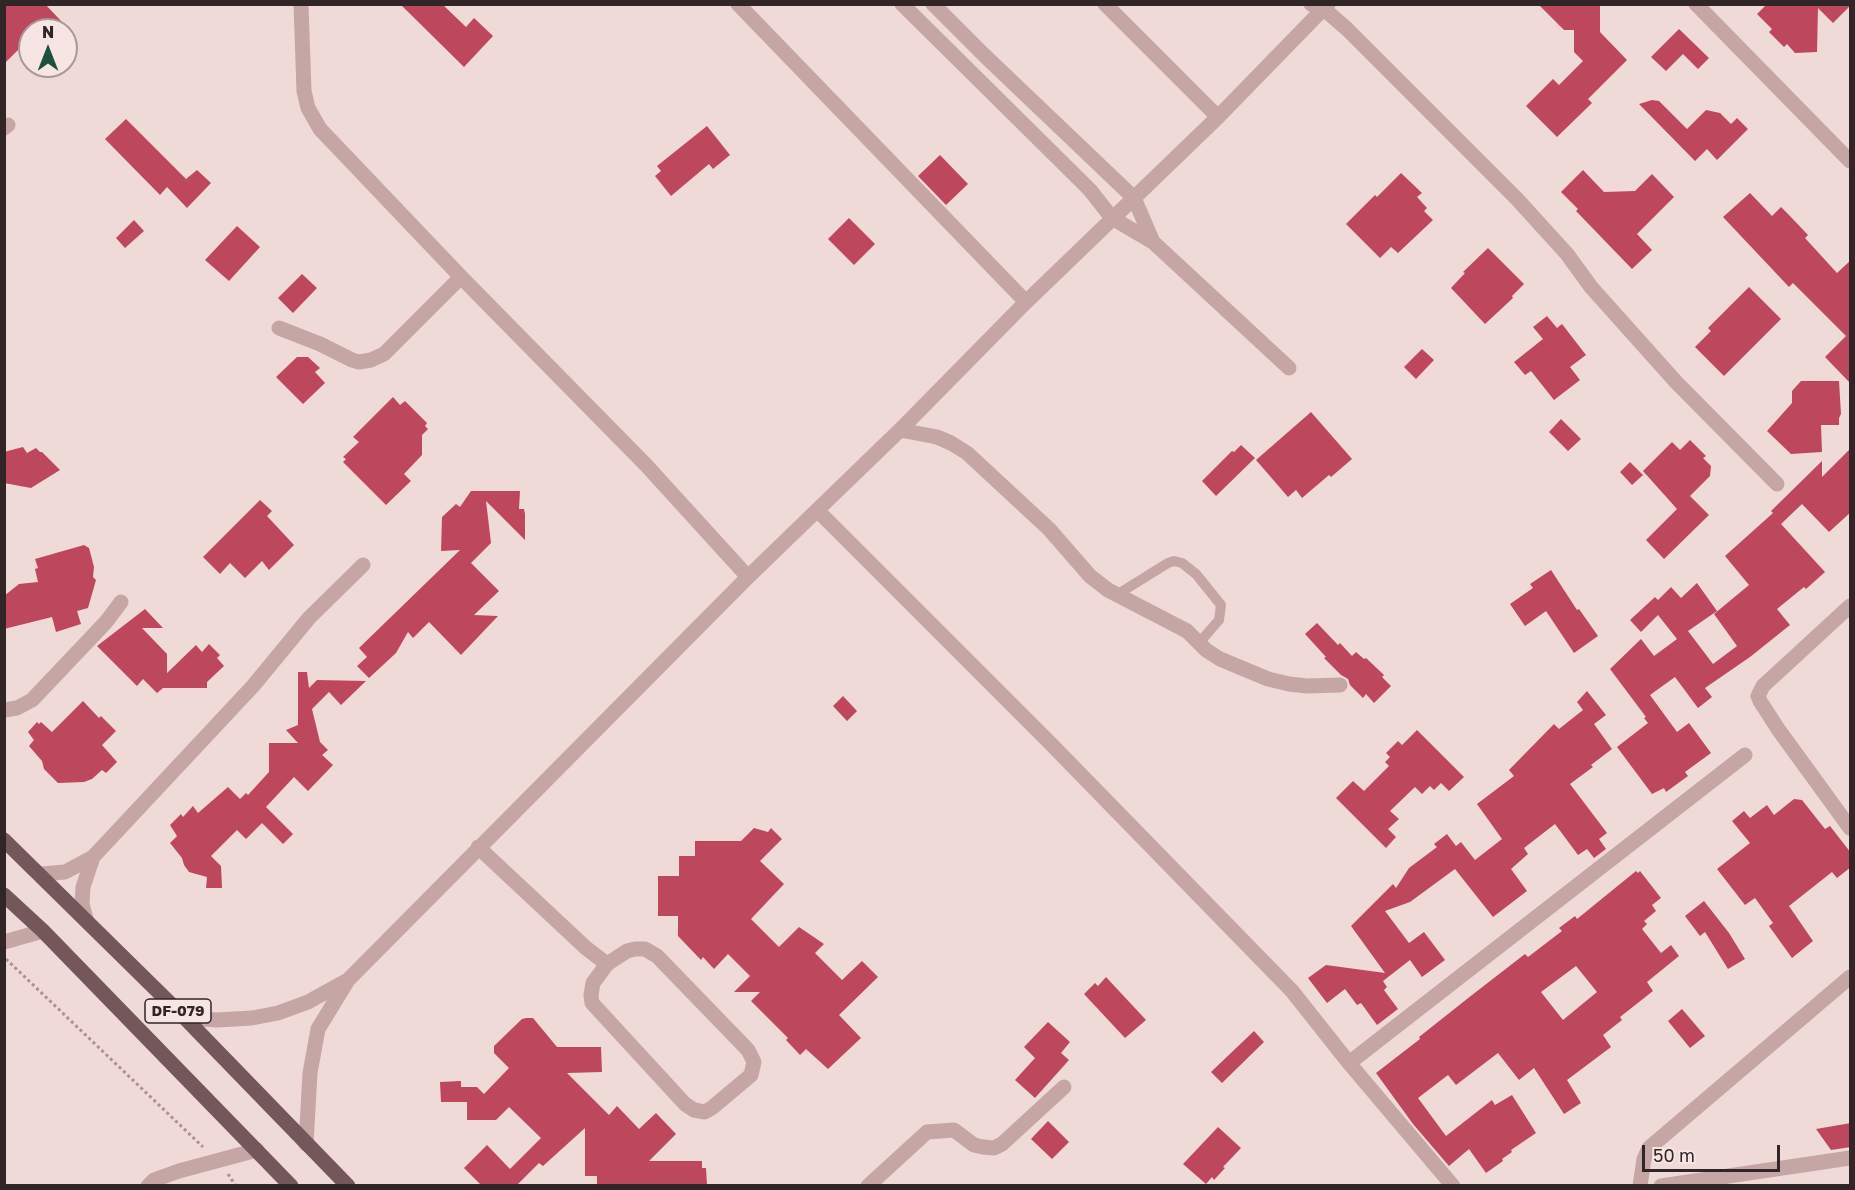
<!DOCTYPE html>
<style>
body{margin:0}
#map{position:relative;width:1855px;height:1190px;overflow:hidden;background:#efdad7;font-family:"Golos Text",sans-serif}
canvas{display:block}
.frame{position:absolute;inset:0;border:6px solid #322527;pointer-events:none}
.north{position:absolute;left:18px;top:18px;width:60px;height:60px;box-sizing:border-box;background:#f7e5e3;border:2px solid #a89898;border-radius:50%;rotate:0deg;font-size:16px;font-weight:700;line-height:24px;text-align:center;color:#322527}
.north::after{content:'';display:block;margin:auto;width:21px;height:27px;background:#1e503e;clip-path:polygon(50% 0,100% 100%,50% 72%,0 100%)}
.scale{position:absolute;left:1642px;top:1145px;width:138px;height:27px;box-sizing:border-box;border:3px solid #322527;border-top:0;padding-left:8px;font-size:18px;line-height:21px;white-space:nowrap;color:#322527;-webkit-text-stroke:4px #f7e5e3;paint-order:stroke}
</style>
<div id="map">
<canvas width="1855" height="1190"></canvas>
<div class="frame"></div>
<div class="north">N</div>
<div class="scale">50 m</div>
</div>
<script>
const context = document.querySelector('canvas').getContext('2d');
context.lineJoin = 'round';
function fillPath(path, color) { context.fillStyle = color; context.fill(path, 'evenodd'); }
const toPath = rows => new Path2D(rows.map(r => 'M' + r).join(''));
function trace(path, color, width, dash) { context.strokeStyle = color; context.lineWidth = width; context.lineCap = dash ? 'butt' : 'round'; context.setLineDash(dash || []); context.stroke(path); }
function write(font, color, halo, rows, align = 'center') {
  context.font = font + ' "Golos Text",sans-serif'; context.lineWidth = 6; context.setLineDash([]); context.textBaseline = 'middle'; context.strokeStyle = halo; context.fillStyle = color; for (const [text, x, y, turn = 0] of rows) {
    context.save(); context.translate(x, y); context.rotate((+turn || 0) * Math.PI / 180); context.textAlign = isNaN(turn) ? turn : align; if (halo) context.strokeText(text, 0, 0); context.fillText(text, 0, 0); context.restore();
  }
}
fillPath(toPath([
 [4,4,45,4,62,22,54,30,42,30,40,27,37,30,30,30,30,38,4,64],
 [400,4,442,4,466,27,474,18,493,36,464,67],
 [1538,4,1600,4,1600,32,1627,60,1588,99,1592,103,1557,137,1526,106,1553,79,1559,85,1583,61,1574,52,1574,30,1564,30],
 [1767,4,1851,4,1851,5,1833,23,1818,8,1817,52,1795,53,1787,44,1784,47,1769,32,1772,29,1757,14],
 [1679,29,1709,58,1698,69,1683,54,1666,71,1651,57],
 [1652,100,1659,101,1687,129,1706,110,1720,113,1731,124,1737,118,1748,129,1717,160,1707,149,1695,161,1639,104],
 [126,119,186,179,197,170,211,183,187,208,167,187,160,195,105,139],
 [707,126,730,155,713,169,709,164,671,196,655,176,661,171,657,166],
 [940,155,968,184,946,205,918,176],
 [1583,170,1604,192,1635,191,1652,174,1674,197,1637,234,1652,250,1632,269,1576,211,1578,209,1561,192],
 [1401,173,1422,193,1417,197,1427,208,1424,211,1433,220,1398,253,1391,247,1380,258,1346,224,1375,195,1377,197],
 [1750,193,1772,216,1781,207,1789,215,1808,235,1805,238,1837,273,1851,260,1851,384,1825,357,1846,336,1793,283,1789,287,1723,217],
 [849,218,875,244,854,265,828,239],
 [134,220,144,231,125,248,116,238],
 [237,226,260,247,229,281,205,260],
 [1488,248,1524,284,1512,296,1513,298,1485,324,1451,288,1465,273,1463,272],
 [302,274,317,288,293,313,278,298],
 [1749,287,1781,319,1724,376,1695,347,1711,331,1708,328],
 [1547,316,1557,328,1562,324,1586,355,1570,367,1580,380,1554,400,1531,371,1525,375,1514,362,1543,339,1533,327],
 [1422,349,1434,360,1416,379,1404,367],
 [297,357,308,357,320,368,315,372,325,383,303,404,276,377],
 [1801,381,1839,381,1841,414,1839,418,1839,425,1821,425,1822,452,1791,454,1767,431,1792,403,1792,391],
 [393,397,400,405,405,401,427,423,425,426,428,429,422,435,422,455,404,474,411,481,386,505,343,462,346,459,343,457,359,442,353,437],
 [1311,412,1352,459,1331,477,1329,475,1302,498,1296,490,1288,497,1256,460],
 [1561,419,1581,439,1568,451,1549,432],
 [1690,440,1706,456,1703,458,1711,466,1710,476,1690,496,1709,515,1664,559,1646,540,1677,509,1643,471,1672,442,1680,450],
 [1241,445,1255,458,1216,496,1202,481,1232,451,1234,452],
 [23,447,27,453,36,448,40,452,42,452,60,470,31,488,4,483,4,452],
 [1851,448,1851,512,1829,532,1802,504,1781,524,1825,572,1806,589,1804,587,1777,609,1790,625,1750,657,1705,688,1712,697,1698,708,1675,677,1650,695,1677,732,1689,723,1711,753,1685,772,1688,776,1666,792,1664,788,1652,794,1617,747,1648,723,1644,718,1646,717,1610,669,1641,639,1654,656,1677,639,1658,615,1641,632,1630,620,1655,597,1658,600,1671,587,1681,598,1697,583,1717,611,1688,631,1713,664,1737,646,1714,614,1749,585,1725,556,1773,513,1771,511,1822,461,1822,477],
 [1630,462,1643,475,1632,485,1620,472],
 [471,491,520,491,519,509,524,509,525,514,525,540,486,501,491,543,471,563,499,591,474,615,498,616,461,655,429,622,413,638,408,632,396,653,369,678,357,666,367,657,359,648,460,550,441,551,442,517,456,504,460,507],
 [260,500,272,511,267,516,294,545,269,570,262,561,245,578,230,563,220,574,203,557],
 [84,545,89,548,94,567,93,577,96,580,88,608,77,611,81,624,56,632,52,617,4,629,4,596,19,584,38,582,35,569,38,568,35,559],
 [1551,570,1577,610,1579,609,1598,636,1574,653,1546,611,1525,626,1510,604,1533,588,1530,584],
 [145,609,163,628,142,628,167,654,167,673,196,645,202,652,209,644,220,655,217,658,224,666,207,682,207,688,163,688,157,693,143,679,137,686,97,646],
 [1317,623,1338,645,1340,643,1352,656,1356,652,1364,659,1366,658,1384,675,1382,677,1391,686,1374,703,1366,694,1363,698,1350,685,1348,679,1341,675,1324,658,1326,657,1305,634],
 [298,672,307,672,309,688,317,680,366,681,341,705,329,692,312,709,320,742,328,750,322,755,333,765,308,791,294,777,266,807,293,834,283,844,262,823,246,839,237,830,211,856,221,866,222,888,206,888,207,877,189,872,184,865,182,858,170,843,177,836,170,825,181,814,183,817,193,806,198,813,228,787,240,799,246,793,248,795,269,772,269,743,298,743,286,730,298,725],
 [1587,691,1606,715,1594,724,1612,749,1591,765,1593,767,1570,784,1607,833,1599,839,1606,849,1594,858,1587,849,1578,855,1555,824,1524,848,1528,854,1511,869,1527,891,1493,917,1455,869,1410,902,1385,911,1409,943,1424,932,1445,960,1422,977,1410,960,1383,981,1387,987,1384,990,1398,1009,1377,1025,1361,1003,1357,1005,1345,989,1327,1003,1308,978,1326,965,1385,973,1351,926,1393,884,1396,888,1409,868,1437,847,1434,844,1447,834,1456,846,1461,842,1475,860,1502,839,1477,804,1514,776,1509,770,1554,724,1559,729,1583,710,1577,702],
 [843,696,857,711,847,721,833,706],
 [83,701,99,718,101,716,116,731,102,745,117,762,106,773,102,770,92,779,84,782,58,783,44,769,42,761,29,746,34,740,28,732,37,722,39,724,41,722,52,732],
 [1417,730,1464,777,1449,791,1441,783,1434,790,1430,786,1422,794,1415,787,1390,811,1399,819,1388,829,1396,837,1386,848,1336,798,1353,781,1364,791,1389,766,1385,762,1390,757,1386,753,1398,741,1402,745],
 [1794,799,1802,800,1825,829,1830,826,1851,853,1851,867,1837,878,1832,872,1789,906,1813,941,1792,958,1769,926,1773,923,1755,898,1745,905,1717,869,1750,843,1732,821,1744,811,1750,818,1767,805,1774,815],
 [754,828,768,832,771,828,782,839,760,861,784,884,751,919,779,947,799,927,824,944,815,953,842,980,862,961,878,977,839,1015,861,1038,828,1069,806,1049,800,1055,786,1040,788,1038,751,1001,760,992,734,992,750,976,728,954,714,969,703,957,701,960,678,936,678,916,658,916,658,876,679,876,679,856,695,856,695,841,741,841],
 [1636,871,1638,873,1640,871,1661,898,1652,905,1656,911,1644,921,1647,924,1642,929,1661,953,1671,945,1679,956,1647,982,1653,991,1620,1017,1622,1020,1603,1035,1611,1047,1567,1080,1581,1103,1564,1114,1534,1068,1519,1080,1498,1053,1456,1085,1448,1075,1418,1098,1446,1136,1492,1100,1495,1105,1512,1095,1536,1133,1511,1150,1512,1152,1502,1159,1503,1161,1486,1173,1469,1149,1449,1166,1413,1124,1376,1073,1420,1039,1419,1037,1472,995,1525,954,1528,957,1562,931,1559,928,1575,916,1577,919],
 [1576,966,1597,992,1563,1020,1541,992],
 [1704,901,1729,933,1745,959,1728,969,1705,932,1700,936,1685,916],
 [1106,977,1146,1020,1125,1038,1084,994,1095,983,1098,986],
 [1682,1009,1705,1036,1690,1048,1668,1021],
 [526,1018,533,1018,557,1047,601,1047,602,1072,567,1073,609,1115,617,1106,639,1129,656,1113,676,1134,649,1161,702,1161,702,1168,706,1168,707,1185,597,1185,597,1176,585,1176,585,1128,543,1166,539,1163,517,1185,481,1185,464,1168,487,1145,510,1169,541,1138,509,1107,496,1120,467,1120,467,1102,441,1102,440,1082,461,1081,461,1087,477,1087,484,1094,509,1068,494,1053,494,1046,522,1019],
 [1048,1022,1070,1042,1061,1053,1069,1060,1035,1098,1015,1080,1035,1058,1024,1047],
 [1254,1031,1264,1042,1222,1083,1211,1072],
 [1048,1121,1069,1142,1052,1159,1031,1139],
 [1851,1123,1851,1147,1831,1150,1816,1129],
 [1218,1127,1241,1148,1223,1167,1225,1168,1214,1180,1212,1177,1206,1184,1183,1164]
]), '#bd475d');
trace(toPath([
 [6,959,203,1147],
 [228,1174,236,1186]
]), '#b18f8f', 3, [3, 3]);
trace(toPath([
 [1118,594,1168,563,1174,561,1182,563,1196,574,1221,605,1219,620,1199,643]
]), '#c5a6a5', 10);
trace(toPath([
 [301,4,304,91,308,108,320,129,461,277,646,465,748,577],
 [738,4,1026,302],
 [902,4,1090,190,1112,218,1153,242,1289,368],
 [933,4,984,55,1134,198,1153,242],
 [1105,4,1218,117],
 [1311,4,1324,9,1347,29,1517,199,1567,254,1591,287,1676,382,1777,484],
 [1696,4,1850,161],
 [4,128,8,125],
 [279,328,320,344,352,360,359,362,371,360,384,354,461,277],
 [900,430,937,437,951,443,967,453,1049,529,1090,576,1108,590,1187,631,1206,650,1220,659,1268,679,1289,684,1307,686,1340,685],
 [818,511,1052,745,1292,991,1349,1063,1453,1186],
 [1850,606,1763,686,1758,696,1760,701,1778,729,1850,828],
 [4,710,17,708,32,700,106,622,121,602],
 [478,847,586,948,607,964],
 [42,874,65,872,93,857,253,686,309,618,363,565],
 [86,919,82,904,83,887,93,857],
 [4,942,43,931],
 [635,949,645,949,657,956,748,1050,754,1062,751,1075,713,1107,705,1112,694,1110,685,1104,592,1003,591,995,593,983,607,964,627,951,635,949],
 [185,1018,217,1020,252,1018,278,1013,308,1002,346,981],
 [1349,1063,1745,755],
 [306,1144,310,1073,318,1029,348,980,748,577,900,430,1026,302,1218,117,1328,4],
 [148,1186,154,1180,179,1171,257,1150],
 [868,1186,927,1132,954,1130,974,1145,983,1147,994,1148,1002,1144,1064,1087],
 [1640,1186,1644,1159,1649,1148,1850,977],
 [1661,1186,1850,1158]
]), '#c5a6a5', 15);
trace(toPath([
 [4,840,185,1018,348,1186],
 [4,895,43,931,291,1186]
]), '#73575a', 15);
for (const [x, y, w] of [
 [178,1011,66]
]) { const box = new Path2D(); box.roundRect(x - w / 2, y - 12, w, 24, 4.5); context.fillStyle = '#f7e5e3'; context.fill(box); trace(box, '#322527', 1.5); }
write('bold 15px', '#322527', null, [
 ["DF-079",178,1011]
]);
</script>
